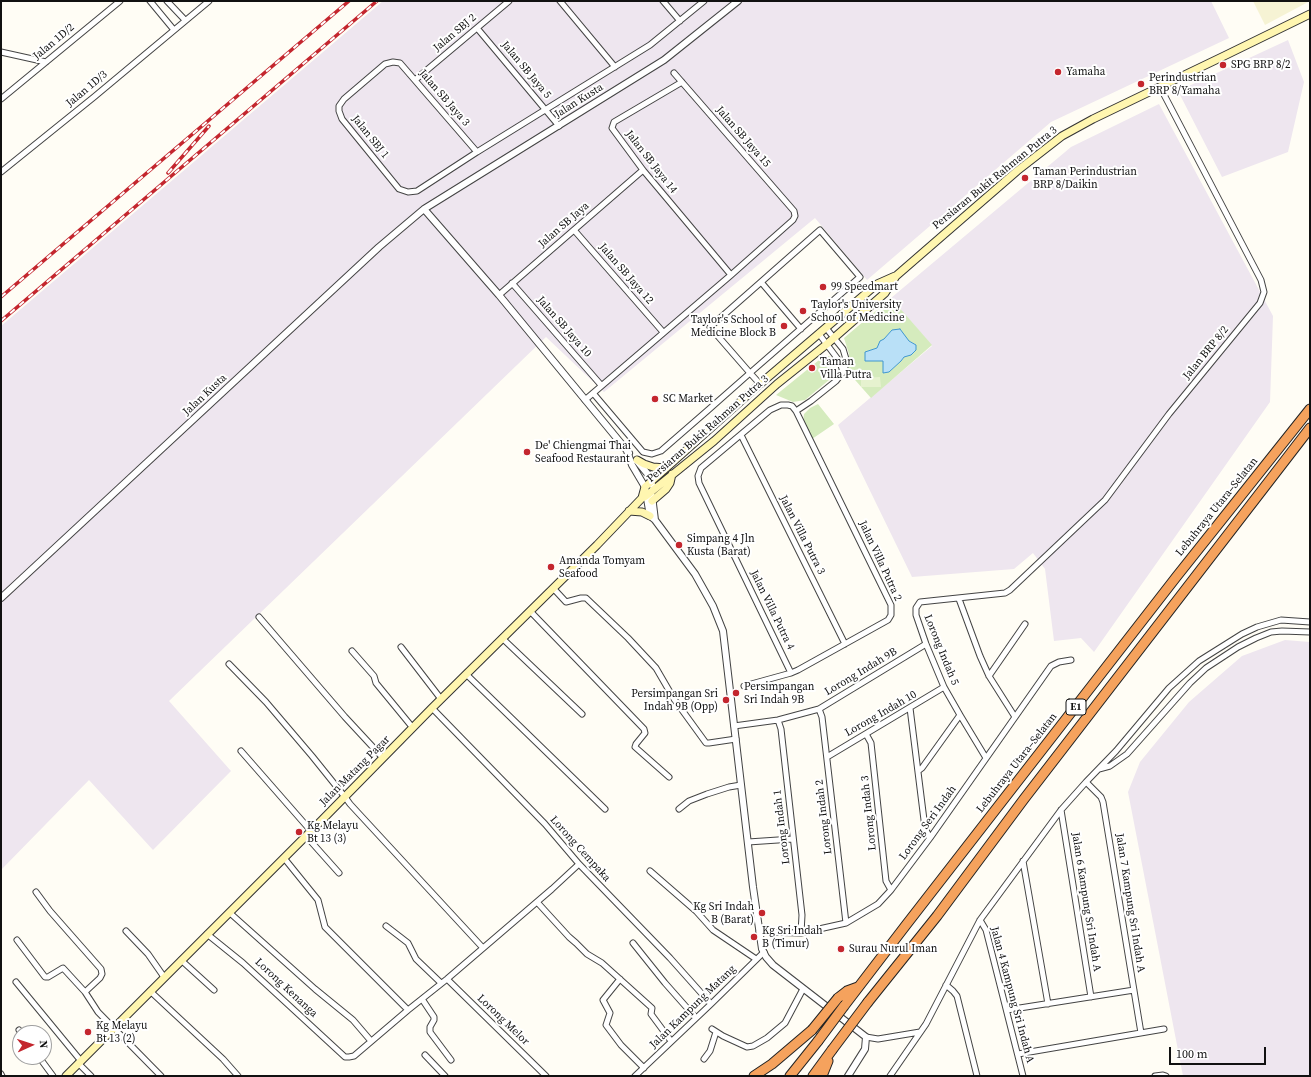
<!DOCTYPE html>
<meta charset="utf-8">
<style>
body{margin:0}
#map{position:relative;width:1311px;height:1077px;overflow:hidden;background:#fffdf5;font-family:"Source Serif 4",serif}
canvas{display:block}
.frame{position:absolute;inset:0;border:2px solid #111;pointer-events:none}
.north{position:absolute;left:12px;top:1025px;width:40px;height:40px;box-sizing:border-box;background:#fff;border:1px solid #a0a0a0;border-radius:50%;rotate:87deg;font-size:11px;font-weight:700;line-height:16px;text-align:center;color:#111}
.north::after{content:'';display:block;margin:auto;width:14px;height:18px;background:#c4262e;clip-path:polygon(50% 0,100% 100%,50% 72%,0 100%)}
.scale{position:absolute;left:1169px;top:1047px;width:97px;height:18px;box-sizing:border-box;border:2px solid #111;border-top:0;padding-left:5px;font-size:12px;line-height:14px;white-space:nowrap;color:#111;-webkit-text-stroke:3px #fff;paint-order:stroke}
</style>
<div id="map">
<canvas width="1311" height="1077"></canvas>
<div class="frame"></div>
<div class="north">N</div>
<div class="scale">100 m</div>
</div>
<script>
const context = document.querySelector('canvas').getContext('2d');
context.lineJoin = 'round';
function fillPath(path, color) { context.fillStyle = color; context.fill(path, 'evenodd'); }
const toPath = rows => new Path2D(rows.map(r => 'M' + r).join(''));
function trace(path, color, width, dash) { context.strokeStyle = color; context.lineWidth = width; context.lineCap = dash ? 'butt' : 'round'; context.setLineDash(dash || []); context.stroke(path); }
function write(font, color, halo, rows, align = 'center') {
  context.font = font + ' "Source Serif 4",serif'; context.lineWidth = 4; context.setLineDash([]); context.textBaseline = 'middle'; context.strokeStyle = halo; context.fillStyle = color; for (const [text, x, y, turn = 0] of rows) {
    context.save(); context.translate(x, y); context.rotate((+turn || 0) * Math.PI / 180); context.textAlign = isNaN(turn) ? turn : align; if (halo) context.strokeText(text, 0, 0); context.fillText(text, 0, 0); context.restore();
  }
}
fillPath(toPath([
 [383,1,1211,1,1229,38,1051,122,867,280,815,218,604,392,546,337,169,701,231,771,153,850,89,780,1,870,1,326],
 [1288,40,1304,82,1288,152,1222,177,1178,91],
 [1159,104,1273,316,1270,402,1094,652,1081,638,1054,641,1045,569,1033,553,1014,569,912,577,838,425,932,346,891,298,1071,147],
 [1285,640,1310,642,1310,1076,1183,1076,1128,792,1140,762,1189,702,1242,656]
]), '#eee6ef');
fillPath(toPath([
 [1253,1,1310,1,1265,25]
]), '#f6f3d4');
fillPath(toPath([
 [891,298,932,345,871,398,848,372,849,354,844,338],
 [892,330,916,345,911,355,904,357,901,361,889,372,883,373,883,361,865,361,865,352,877,348],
 [824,356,829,356,835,364,835,375,805,400,793,402,776,395],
 [818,404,834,424,812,439,803,422,804,414,810,408]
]), '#d5ebbd');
fillPath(toPath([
 [880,377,881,387,861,387,861,378]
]), '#e6f2cf');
const water = toPath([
 [900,329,909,341,916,345,916,350,911,355,904,357,901,361,889,372,883,373,883,361,865,361,865,352,877,348,880,341,884,339,892,330,900,329]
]);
fillPath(water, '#b9e0f7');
trace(water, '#3f96cf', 1);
const minor = toPath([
 [150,1,174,30],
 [167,1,185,20],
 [560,1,615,67],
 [663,1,680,21],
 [477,28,559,126],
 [1,52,46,62],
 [415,80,509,1],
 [682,82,614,122,612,128,643,170,731,275],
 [1,99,120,1],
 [477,152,400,63,393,62,385,64,344,99,339,106,339,111,342,119,399,189,408,192,417,191,477,152,650,45,704,1],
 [1,172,94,97,209,1],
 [574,230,663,332],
 [761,282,801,329],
 [512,283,601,385],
 [499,295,643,170],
 [819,334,840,362,843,372],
 [593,393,643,452,652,454,661,451,707,411,750,373,860,277,820,230,710,327,750,373,760,384],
 [585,400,731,275,793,220,795,216,794,211,674,73],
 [796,411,811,401,836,381,843,372,845,367,846,359,843,349,826,328],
 [741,435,845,644],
 [553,588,566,602,581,598,586,598,628,638,656,668,674,699,706,743,709,743,736,739],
 [959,599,980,656,989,676,1015,717],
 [530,611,644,729,645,733,636,744,635,747,669,777],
 [259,617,345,717,383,758],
 [502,638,582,714],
 [401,647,441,699],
 [352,651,374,676,376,683,413,728],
 [229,664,266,702,312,756,345,797,350,804,483,948],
 [466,674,605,809],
 [989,676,1025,624],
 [744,686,791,673,798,670,888,620,891,615,891,605,796,411,792,406,788,405,781,405,770,410,701,468,698,476,699,483,791,673],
 [432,708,545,824,579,864,670,958,711,1004],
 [910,708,925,828,930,838],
 [819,709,822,717,846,923],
 [778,720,781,729,802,915,801,933],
 [734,726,778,720,819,709,926,644],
 [866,734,871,743,886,881,891,890],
 [241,751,311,831],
 [827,757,944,687],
 [986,758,960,715,944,687,926,644,916,615,916,608,920,602,1005,593,1010,590,1105,500,1169,414,1260,303,1264,292,1261,280,1160,87],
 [1099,769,1110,766,1127,754,1190,683,1206,668,1238,647,1256,638,1271,632,1282,631,1310,632],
 [918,771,922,768,960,715],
 [1086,782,1101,797,1103,802,1141,1033],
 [679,809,689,801,707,794,729,787,741,785],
 [1061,810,1091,997],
 [306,836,339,873],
 [748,842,793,839],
 [284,858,318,900,325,927,408,1010],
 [1023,861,1048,1004],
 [650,871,696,911,713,930,756,959],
 [36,892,50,911,101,969,102,974,100,978,85,992],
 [537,902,569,937,576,943,587,954,602,963,652,1008,651,1014,671,1041],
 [230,913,315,989,353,1020,371,1041],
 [980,920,986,930,1023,1076],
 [386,926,408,943,416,959,441,983],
 [126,931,148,954,164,977],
 [759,932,801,933,846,923,878,904,891,890,930,838,1051,666,1059,662,1071,660],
 [207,934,243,963,345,1057,349,1057,354,1056,408,1010,447,979,552,889,579,864],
 [17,940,45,977,48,977,63,968,85,992,98,1012,161,1076],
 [633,943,665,983,696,1018],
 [181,960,214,990],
 [447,979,546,1076],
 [620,979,603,1000,610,1013,606,1025,621,1045,644,1068],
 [16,982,81,1061],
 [946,985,953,991,957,996,977,1076],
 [150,991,223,1059,238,1076],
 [422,999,434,1017,434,1020,430,1027,430,1032,451,1060],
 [1007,1010,1134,990],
 [712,1029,723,1036,747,1047,753,1046,767,1038,785,1023,803,989],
 [19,1030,21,1033],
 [866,1037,878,1039,920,1032],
 [1018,1054,1164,1029],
 [425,1055,445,1076],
 [39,1057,53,1076],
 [704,1059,710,1051,716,1032],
 [78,1063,91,1076],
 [1,1074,2,1076],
 [635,1076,711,1004,764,952],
 [890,1076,926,1024,980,920,1061,810,1086,782,1116,751,1169,688,1199,661,1242,634,1257,627,1281,620,1310,622],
 [1155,1076,1163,1075,1166,1076]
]);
const tertiary = toPath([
 [424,209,499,295,629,453],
 [627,451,632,465,645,487,650,516,655,520,695,574,713,606,723,631,753,887,762,949,766,957,773,965,866,1037,865,1049,848,1076],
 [637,461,651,478,652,485],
 [652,496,655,520],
 [1,598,379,247,424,209,664,60,738,1]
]);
const secondary = toPath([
 [637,460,644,464,653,467,666,468],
 [642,498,646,496,714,441,777,384,827,344,885,293,896,276,1017,171,1062,136,1093,119,1224,56,1310,14],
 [642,498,645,487,760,384,877,284,895,276],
 [652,501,666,489,670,483,672,474],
 [629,511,642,512,650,516],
 [66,1076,322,820,432,708,597,545,642,498]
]);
const motorway = toPath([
 [838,998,847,991,858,987],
 [868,1002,937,916,1024,799,1310,428],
 [844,1006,906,925,1177,576,1310,409],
 [754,1076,772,1064,812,1030],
 [790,1076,818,1041],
 [813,1076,832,1050],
 [822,1076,828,1061]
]);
trace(minor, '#444', 7);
trace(tertiary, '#444', 8);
trace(secondary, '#333', 9);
trace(motorway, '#222', 11);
trace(minor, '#fff', 5);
trace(tertiary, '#fff', 6);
trace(secondary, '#fff6b0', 7);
trace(motorway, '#f5a25d', 9);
const rail = toPath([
 [168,173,209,126],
 [1,297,349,1],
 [1,321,377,1]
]);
trace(rail, '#c4262e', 3.5);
trace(rail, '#fff', 2, [6]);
const motorwayBridge = toPath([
 [812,1030,838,998],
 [818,1041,844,1006],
 [832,1050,868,1002]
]);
trace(motorwayBridge, '#222', 11, []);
trace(motorwayBridge, '#f5a25d', 9);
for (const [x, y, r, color] of [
 [1223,65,4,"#c4262e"],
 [1058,72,4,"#c4262e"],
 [1141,84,4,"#c4262e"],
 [1025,178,4,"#c4262e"],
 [823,287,4,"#c4262e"],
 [803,311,4,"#c4262e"],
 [784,326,4,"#c4262e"],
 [812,368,4,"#c4262e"],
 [655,399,4,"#c4262e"],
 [527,452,4,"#c4262e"],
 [679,545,4,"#c4262e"],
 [551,567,4,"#c4262e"],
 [736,693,4,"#c4262e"],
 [726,700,4,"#c4262e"],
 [299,832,4,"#c4262e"],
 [762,913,4,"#c4262e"],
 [754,937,4,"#c4262e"],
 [841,949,4,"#c4262e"],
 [88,1032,4,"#c4262e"]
]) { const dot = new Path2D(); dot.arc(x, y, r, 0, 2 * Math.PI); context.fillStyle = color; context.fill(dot); trace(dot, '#fff', 1.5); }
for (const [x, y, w] of [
 [1076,707,20]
]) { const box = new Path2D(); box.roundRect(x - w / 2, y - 8, w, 16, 3); context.fillStyle = '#fff'; context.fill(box); trace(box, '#111', 1); }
write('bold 10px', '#111', null, [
 ["E1",1076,707]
]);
write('11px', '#111', '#fff', [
 ["Jalan SBJ 2",455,33,-40],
 ["Jalan 1D/2",54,42,-40],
 ["Jalan SB Jaya 5",526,70,50],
 ["Jalan 1D/3",87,89,-40],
 ["Jalan SB Jaya 3",444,98,49],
 ["Jalan Kusta",579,101,-32],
 ["Jalan SBJ 1",370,137,51],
 ["Jalan SB Jaya 15",743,137,49],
 ["Jalan SB Jaya 14",651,162,52],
 ["Persiaran Bukit Rahman Putra 3",995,178,-39],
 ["Jalan SB Jaya",564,225,-41],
 ["Jalan SB Jaya 12",626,274,49],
 ["Jalan SB Jaya 10",564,327,49],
 ["Jalan BRP 8/2",1206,353,-51],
 ["Jalan Kusta",205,395,-43],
 ["Persiaran Bukit Rahman Putra 3",708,429,-41],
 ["Lebuhraya Utara–Selatan",1217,507,-51],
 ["Jalan Villa Putra 3",802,535,63],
 ["Jalan Villa Putra 2",880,561,65],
 ["Jalan Villa Putra 4",772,610,64],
 ["Lorong Indah 5",941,650,68],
 ["Lorong Indah 9B",861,672,-31],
 ["Lorong Indah 10",881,714,-30],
 ["Lebuhraya Utara–Selatan",1017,763,-52],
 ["Jalan Matang Pagar",355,771,-45],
 ["Lorong Indah 3",869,813,-96],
 ["Lorong Indah 2",824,817,-97],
 ["Lorong Seri Indah",928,823,-54],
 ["Lorong Indah 1",782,827,-97],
 ["Lorong Cempaka",580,849,48],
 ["Jalan 6 Kampung Sri Indah A",1086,902,81],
 ["Jalan 7 Kampung Sri Indah A",1130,903,81],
 ["Lorong Kenanga",286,988,43],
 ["Jalan 4 Kampung Sri Indah A",1012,995,75],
 ["Jalan Kampung Matang",693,1007,-44],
 ["Lorong Melor",503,1020,44]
]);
write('11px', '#111', '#fff', [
 ["SPG BRP 8/2",1231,65],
 ["Yamaha",1066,72],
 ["Perindustrian",1149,78],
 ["BRP 8/Yamaha",1149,91],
 ["Taman Perindustrian",1033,172],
 ["BRP 8/Daikin",1033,185],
 ["99 Speedmart",831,287],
 ["Taylor's University",811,305],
 ["School of Medicine",811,318],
 ["Taylor's School of",776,320,"right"],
 ["Medicine Block B",776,333,"right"],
 ["Taman",820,362],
 ["Villa Putra",820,375],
 ["SC Market",663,399],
 ["De' Chiengmai Thai",535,446],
 ["Seafood Restaurant",535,459],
 ["Simpang 4 Jln",687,539],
 ["Kusta (Barat)",687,552],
 ["Amanda Tomyam",559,561],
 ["Seafood",559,574],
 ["Persimpangan",744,687],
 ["Sri Indah 9B",744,700],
 ["Persimpangan Sri",718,694,"right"],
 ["Indah 9B (Opp)",718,707,"right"],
 ["Kg Melayu",307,826],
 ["Bt 13 (3)",307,839],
 ["Kg Sri Indah",754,907,"right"],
 ["B (Barat)",754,920,"right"],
 ["Kg Sri Indah",762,931],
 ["B (Timur)",762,944],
 ["Surau Nurul Iman",849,949],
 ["Kg Melayu",96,1026],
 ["Bt 13 (2)",96,1039]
], 'left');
</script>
